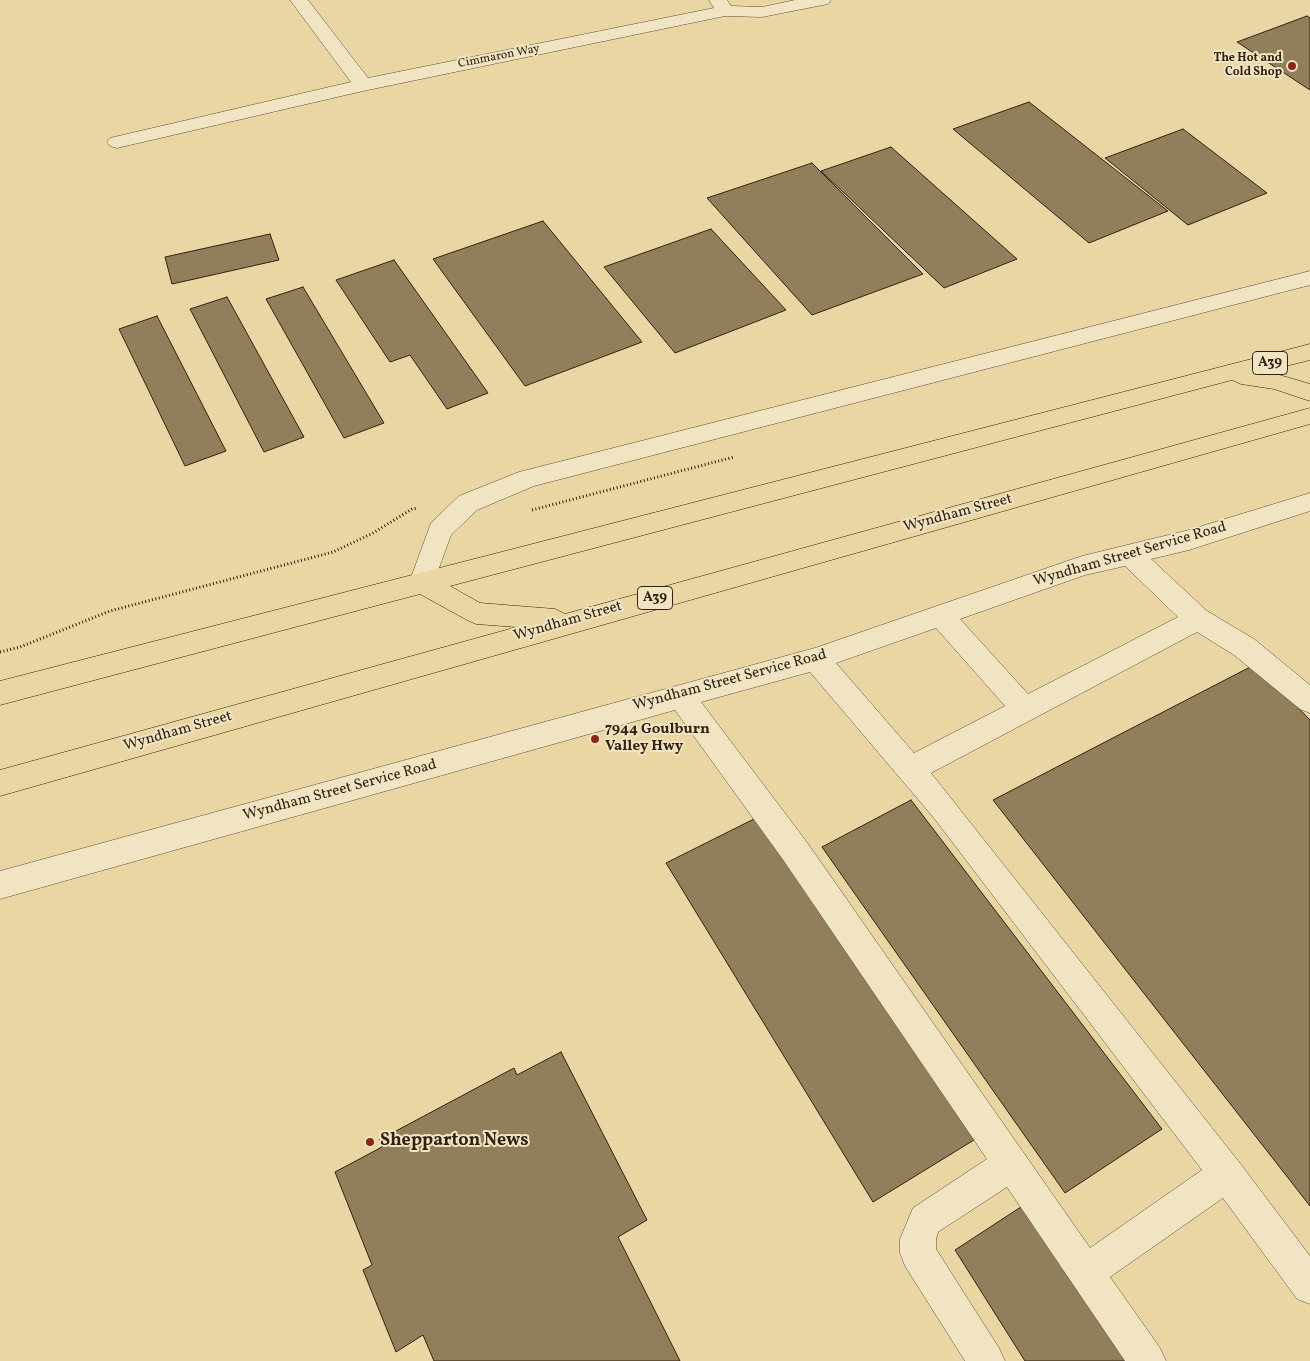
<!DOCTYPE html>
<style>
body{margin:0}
canvas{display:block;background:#e9d6a3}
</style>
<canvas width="1310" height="1361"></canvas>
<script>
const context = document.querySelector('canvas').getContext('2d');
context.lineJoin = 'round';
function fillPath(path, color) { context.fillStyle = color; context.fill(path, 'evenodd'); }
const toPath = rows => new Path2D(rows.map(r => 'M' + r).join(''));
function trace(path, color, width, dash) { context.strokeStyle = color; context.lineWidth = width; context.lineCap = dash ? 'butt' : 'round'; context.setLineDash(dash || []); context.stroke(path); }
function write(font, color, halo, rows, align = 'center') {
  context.font = font + ' Vollkorn,serif'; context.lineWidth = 4; context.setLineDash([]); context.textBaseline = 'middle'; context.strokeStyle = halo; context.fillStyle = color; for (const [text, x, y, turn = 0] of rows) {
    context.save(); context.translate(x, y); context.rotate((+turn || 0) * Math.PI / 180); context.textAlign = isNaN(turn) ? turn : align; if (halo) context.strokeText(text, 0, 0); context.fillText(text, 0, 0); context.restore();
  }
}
const building = toPath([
 [1307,16,1310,18,1310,90,1237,42,1307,16],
 [1029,102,1168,211,1089,243,953,129,1029,102],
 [1183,129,1267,193,1188,225,1105,158,1183,129],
 [891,147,1017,259,944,288,821,171,891,147],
 [812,163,923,274,812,315,707,198,812,163],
 [543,221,642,342,525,386,433,259,543,221],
 [711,229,786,310,675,353,604,267,711,229],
 [270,234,279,260,172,284,165,257,270,234],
 [394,260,488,393,447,409,410,355,390,362,336,280,394,260],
 [303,287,384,423,344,438,266,299,303,287],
 [227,297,304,437,264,452,190,309,227,297],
 [157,316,226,451,185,466,119,329,157,316],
 [1256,664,1310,720,1310,1206,993,800,1256,664],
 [911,800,1162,1129,1065,1193,822,847,911,800],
 [758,817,974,1140,873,1202,666,863,758,817],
 [561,1052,647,1220,618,1237,680,1361,434,1361,423,1335,396,1352,363,1270,372,1265,335,1172,382,1147,379,1140,514,1068,517,1075,561,1052],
 [1027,1203,1133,1361,1025,1361,955,1250,1027,1203]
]);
fillPath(building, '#917f5c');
trace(building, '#322110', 1);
const minor = toPath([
 [290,0,308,0,368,78,714,8,709,0,727,0,731,6,762,7,795,0,831,0,828,4,762,17,725,16,363,91,117,148,110,146,107,142,110,138,351,82,290,0],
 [1310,271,1310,285,534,486,477,510,451,535,431,590,422,593,413,590,409,583,431,523,459,496,519,472,1310,271],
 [1310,493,1310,511,1189,550,1151,559,1207,611,1254,639,1310,685,1310,713,1300,709,1234,655,1197,632,931,773,1239,1162,1310,1256,1310,1304,1297,1299,1223,1198,1110,1277,1160,1348,1166,1361,1125,1361,1007,1187,938,1232,936,1239,936,1249,999,1348,1005,1361,965,1361,905,1266,900,1253,900,1239,913,1208,987,1159,784,861,675,710,0,899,0,871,815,648,1082,556,1189,530,1310,493],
 [1125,566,1178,617,1028,694,960,619,1085,575,1125,566],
 [936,628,1005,706,914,753,836,663,936,628],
 [810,672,934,818,1202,1170,1090,1248,806,841,701,702,810,672]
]);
const highway = toPath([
 [1310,344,1310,360,1266,371,1310,384,1310,401,1274,389,1241,384,1232,380,450,586,480,603,555,609,565,614,1310,408,1310,424,0,796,0,770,517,627,476,624,467,620,420,594,0,705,0,681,1310,344]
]);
trace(minor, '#604e35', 1);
trace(highway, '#322110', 1);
trace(toPath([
 [532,510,734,457],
 [0,652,20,647,110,611,333,552,373,533,412,509,418,508]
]), '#322110', 3, [1, 2.5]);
fillPath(minor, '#f1e4c3');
fillPath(highway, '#e9d6a3');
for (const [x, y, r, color] of [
 [1292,66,5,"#8f2418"],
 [595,739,5,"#8f2418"],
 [370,1142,5,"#8f2418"]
]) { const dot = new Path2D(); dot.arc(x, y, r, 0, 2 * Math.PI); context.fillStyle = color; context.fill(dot); trace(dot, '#f1e4c3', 2); }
write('12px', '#322110', '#f1e4c3', [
 ["Cimmaron Way",499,57,-11]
]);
write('bold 12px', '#322110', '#f1e4c3', [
 ["The Hot and",1282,59],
 ["Cold Shop",1282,73]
], 'right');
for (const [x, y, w] of [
 [1270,363,35],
 [655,598,35]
]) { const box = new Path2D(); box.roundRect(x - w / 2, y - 11.5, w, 23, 4); context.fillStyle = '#f1e4c3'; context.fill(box); trace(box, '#322110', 1); }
write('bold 14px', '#322110', null, [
 ["A39",1270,363],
 ["A39",655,598]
]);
write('15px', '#322110', '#f1e4c3', [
 ["Wyndham Street",958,514,-15],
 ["Wyndham Street Service Road",1130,555,-16],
 ["Wyndham Street",568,622,-16],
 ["Wyndham Street Service Road",730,681,-15],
 ["Wyndham Street",178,732,-16],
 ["Wyndham Street Service Road",340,791,-15]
]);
write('bold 15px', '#322110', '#f1e4c3', [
 ["7944 Goulburn",605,730],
 ["Valley Hwy",605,747]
], 'left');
write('bold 18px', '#322110', '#f1e4c3', [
 ["Shepparton News",380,1142]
], 'left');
</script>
